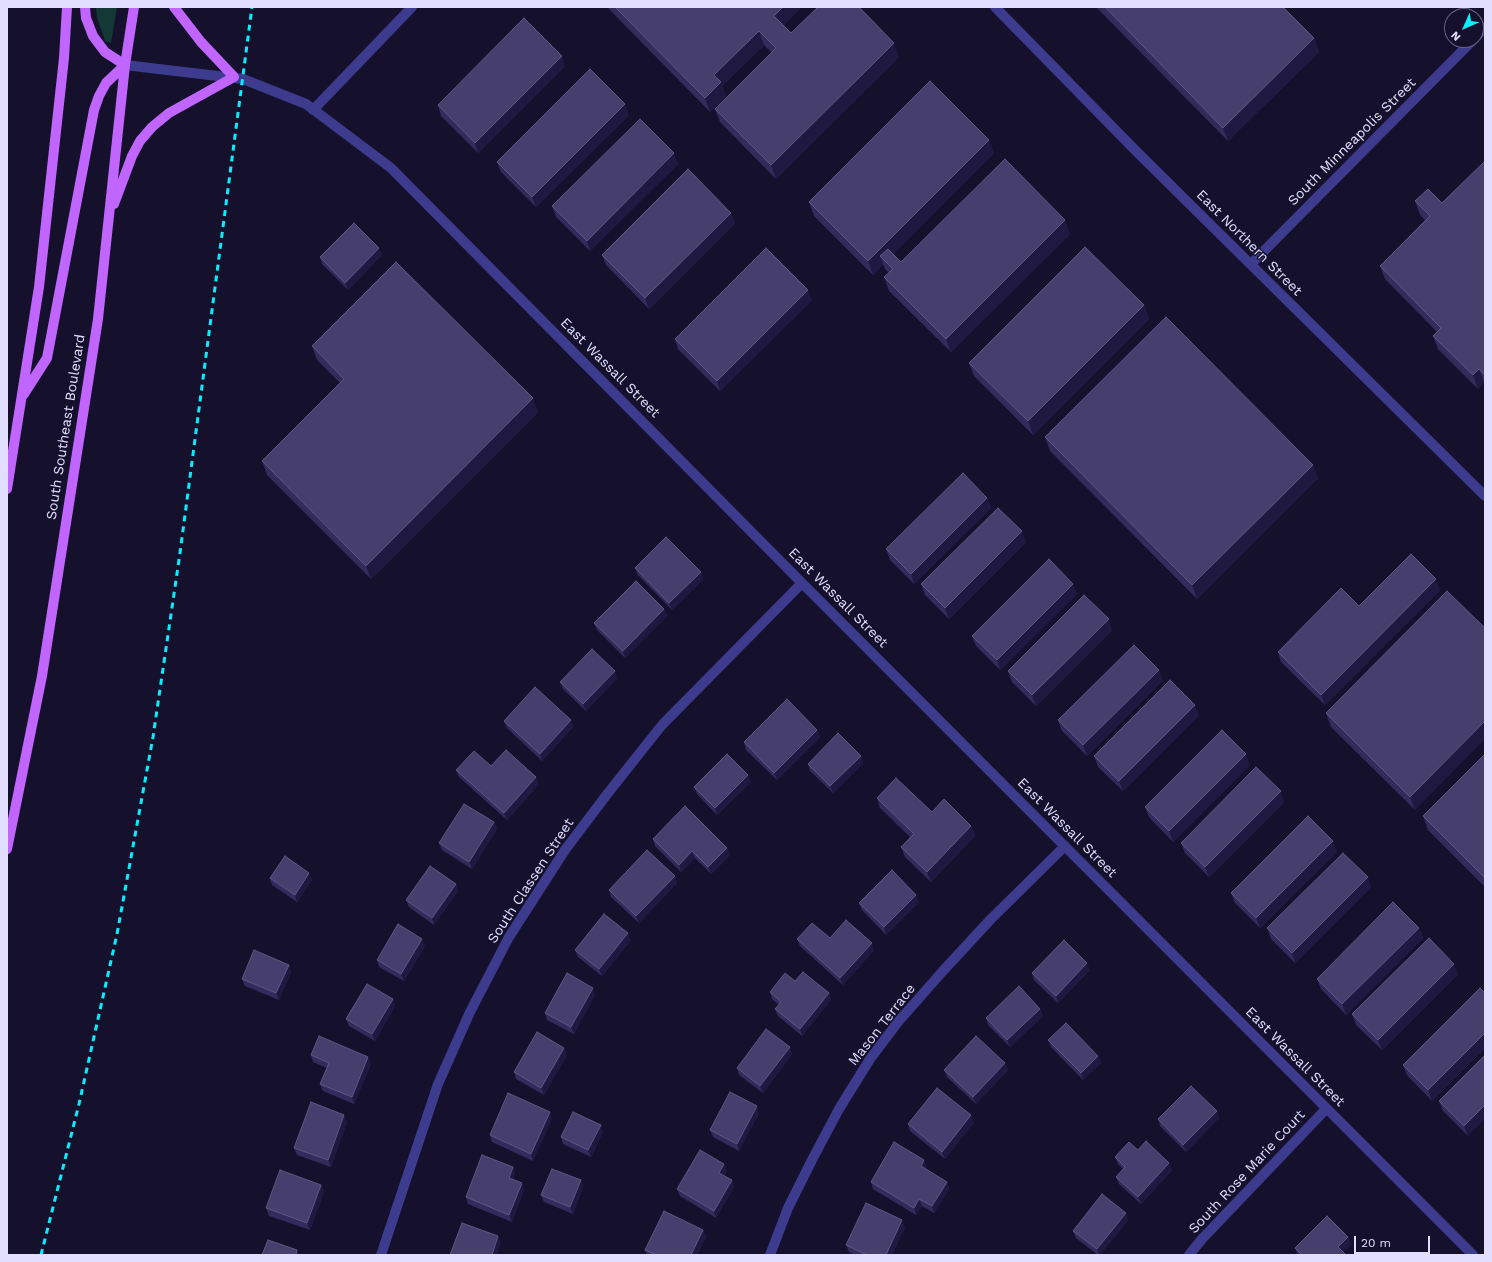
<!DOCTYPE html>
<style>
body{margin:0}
#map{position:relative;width:1492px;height:1262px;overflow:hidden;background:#15112d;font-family:"Work Sans",sans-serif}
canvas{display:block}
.frame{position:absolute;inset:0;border:8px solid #e1deff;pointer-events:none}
.north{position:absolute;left:1444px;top:8px;width:40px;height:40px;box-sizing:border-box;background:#15112d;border:1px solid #676381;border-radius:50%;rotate:225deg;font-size:11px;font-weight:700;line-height:16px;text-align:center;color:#e1deff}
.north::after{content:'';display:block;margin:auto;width:14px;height:18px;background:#0aedff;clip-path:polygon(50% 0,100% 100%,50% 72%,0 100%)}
.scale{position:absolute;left:1354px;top:1236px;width:76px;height:18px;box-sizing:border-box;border:2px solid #e1deff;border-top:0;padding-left:5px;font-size:12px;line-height:14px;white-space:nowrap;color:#e1deff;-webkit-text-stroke:3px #15112d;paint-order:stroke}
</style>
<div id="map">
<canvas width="1492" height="1262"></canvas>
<div class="frame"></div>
<div class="north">N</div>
<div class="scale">20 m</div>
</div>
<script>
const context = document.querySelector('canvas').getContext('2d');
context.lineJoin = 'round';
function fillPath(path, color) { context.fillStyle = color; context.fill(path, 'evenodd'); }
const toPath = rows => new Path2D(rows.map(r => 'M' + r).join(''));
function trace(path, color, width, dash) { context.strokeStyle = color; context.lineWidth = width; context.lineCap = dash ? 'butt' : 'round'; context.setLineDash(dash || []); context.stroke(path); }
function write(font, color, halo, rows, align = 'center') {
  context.font = font + ' "Work Sans",sans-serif'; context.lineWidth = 3; context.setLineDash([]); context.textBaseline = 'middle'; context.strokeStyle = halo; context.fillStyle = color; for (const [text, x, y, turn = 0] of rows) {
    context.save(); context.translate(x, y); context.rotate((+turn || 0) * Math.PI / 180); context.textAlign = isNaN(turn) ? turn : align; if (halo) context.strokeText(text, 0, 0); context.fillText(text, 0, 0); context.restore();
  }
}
fillPath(toPath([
 [96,7,117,7,111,43,105,41,97,18]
]), '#143835');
trace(toPath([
 [995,7,1136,151,1485,496],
 [1476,37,1485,27],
 [125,65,243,79,306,104,391,168,802,583,1473,1255],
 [313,110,412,7],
 [1251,264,1473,40],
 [381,1255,438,1084,470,1012,509,937,565,850,608,793,662,725,802,583],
 [770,1255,788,1208,813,1158,839,1109,870,1059,898,1022,942,972,990,920,1065,846],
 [1189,1255,1202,1239,1326,1109]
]), '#3c3b8d', 10);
trace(toPath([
 [85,7,86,18,93,36,105,52,125,65],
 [114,204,132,156,140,141,152,127,169,113,234,77,201,42,174,7],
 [24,394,47,358,94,110,99,96,106,83,125,65],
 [7,489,39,287,64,58,67,7],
 [7,849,42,676,98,319,125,65,134,7]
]), '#c165ff', 10);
trace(toPath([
 [41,1255,79,1104,117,934,153,737,180,553,252,7]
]), '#0aedff', 3, [6, 5]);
fillPath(toPath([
 [607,7,802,7,783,25,791,33,899,57,776,179,720,122,715,109,772,53,764,45,722,86,726,96,710,112],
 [1096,7,1283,7,1314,38,1319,52,1228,141],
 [565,66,478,153,441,116,438,105],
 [629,115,536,207,501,172,497,162],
 [994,153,893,254,901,262,1070,234,951,352,889,291,884,277,889,273,885,269,883,264,873,275,814,216,809,202],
 [1485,161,1485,383,1484,382,1478,389,1438,349,1433,336,1437,332,1385,279,1380,266,1425,220,1420,215,1415,201,1442,203],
 [678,164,590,251,556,217,552,206],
 [731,213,735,223,649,309,606,265,602,255],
 [382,255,348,290,322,264,320,257],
 [812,300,720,391,678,349,675,339],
 [1144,305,1149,319,1033,435,974,376,969,363],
 [312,346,538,412,371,579,267,475,262,461,340,383,317,360],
 [1045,437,1318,478,1197,599,1050,451],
 [987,498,991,508,914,584,890,560,886,549],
 [1026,542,949,619,925,595,921,584],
 [635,568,701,572,703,579,672,610,638,575],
 [1440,590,1325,705,1281,662,1278,652],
 [1077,594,1000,670,976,646,972,636],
 [664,609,667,616,625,658,597,630,594,623],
 [1485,628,1415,810,1331,727,1326,713],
 [1112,630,1036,706,1012,682,1008,671],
 [617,678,586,711,563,689,560,682],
 [1163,680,1087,756,1062,731,1058,720],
 [1199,715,1123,791,1098,767,1094,756],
 [571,720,573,727,542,761,507,728,504,721],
 [817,730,820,737,777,780,746,750,744,742],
 [1485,754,1485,887,1428,830,1423,816],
 [861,756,863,763,833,793,810,771,808,764],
 [1250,765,1173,842,1149,817,1145,807],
 [491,766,539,784,507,820,459,777,456,770],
 [748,775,751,782,717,815,697,794,694,787],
 [877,798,932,812,971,826,975,836,931,882,905,857,901,847,910,837,880,808],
 [1284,802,1209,877,1185,853,1181,843],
 [494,822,497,829,472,869,442,850,439,843],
 [653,839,727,848,730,855,711,874,695,858,681,872,655,846],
 [1337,852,1260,928,1235,903,1231,893],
 [675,876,677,883,639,923,611,897,609,890],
 [270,878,312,880,297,902,272,885],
 [456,884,458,891,434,925,409,907,406,900],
 [1371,887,1295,963,1271,939,1267,928],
 [916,895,919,902,886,935,862,910,859,903],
 [1419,928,1423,938,1346,1015,1321,989,1317,979],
 [830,938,874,950,843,985,800,946,797,939],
 [631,940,602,976,578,957,575,950],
 [425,946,404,981,379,967,377,960],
 [289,965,291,972,279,1000,245,986,242,979],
 [1090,970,1058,1003,1034,980,1032,973],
 [1458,974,1382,1050,1356,1025,1352,1014],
 [795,981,829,993,831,1000,802,1036,778,1016,775,1009,779,1005,772,999,770,992],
 [595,995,574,1034,547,1020,545,1013],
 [393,999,395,1006,375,1041,349,1026,346,1019],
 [1040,1009,1043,1016,1010,1047,988,1025,986,1018],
 [1048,1040,1098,1056,1101,1063,1083,1080,1051,1047],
 [1485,1048,1432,1101,1407,1075,1403,1065],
 [792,1054,763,1093,739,1075,737,1068],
 [311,1055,371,1064,354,1104,323,1091,320,1084,327,1068,313,1062],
 [567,1055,544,1095,516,1079,514,1072],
 [1485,1055,1468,1136,1443,1111,1439,1101],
 [944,1070,1008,1070,976,1104,947,1077],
 [1217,1111,1219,1118,1186,1152,1160,1126,1158,1119],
 [759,1113,739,1151,713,1137,710,1130],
 [552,1119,533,1161,492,1142,490,1135],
 [347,1122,331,1167,297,1155,294,1148],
 [974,1122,945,1159,910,1131,908,1124],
 [603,1132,591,1157,563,1144,561,1137],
 [1115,1157,1172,1170,1141,1204,1119,1184,1116,1177,1123,1169,1118,1164],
 [513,1167,515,1174,513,1180,524,1190,512,1222,468,1204,466,1197],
 [927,1167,926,1169,947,1182,949,1189,934,1213,922,1206,916,1215,873,1189,871,1182],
 [727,1171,724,1176,732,1180,734,1187,716,1218,680,1196,677,1189],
 [581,1180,583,1187,573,1214,544,1202,541,1195],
 [321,1185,324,1192,310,1230,269,1216,266,1208],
 [1128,1220,1100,1255,1098,1255,1076,1238,1073,1231],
 [905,1227,892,1255,855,1255,849,1252,846,1245],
 [703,1230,706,1237,697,1255,647,1255,645,1250],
 [1348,1237,1351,1244,1343,1252,1346,1255,1298,1255,1295,1248]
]), '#332b5b');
fillPath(toPath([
 [783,7,802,7,779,30,774,16],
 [759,31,764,45,722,86,726,96,710,112,705,98,714,75],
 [1314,38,1319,52,1228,141,1223,128],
 [894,43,899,57,776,179,771,165],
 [562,56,565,66,478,153,475,143],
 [625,104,629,115,536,207,532,197],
 [989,140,994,153,886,262,880,256,883,264,873,275,868,261],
 [674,153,678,164,590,251,587,241],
 [731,213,735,223,649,309,645,298],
 [1065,220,1070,234,951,352,946,339],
 [379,248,382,255,348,290,345,283],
 [808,290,812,300,720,391,717,381],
 [1144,305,1149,319,1033,435,1028,421],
 [1479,369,1484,382,1478,389,1473,375],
 [533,398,538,412,371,579,366,566],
 [1313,465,1318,478,1197,599,1192,585],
 [987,498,991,508,914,584,911,574],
 [1022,531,1026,542,949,619,945,608],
 [701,572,703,579,672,610,669,603],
 [1436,579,1440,590,1325,705,1321,695],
 [1073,584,1077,594,1000,670,997,660],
 [664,609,667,616,625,658,623,651],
 [1109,619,1112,630,1036,706,1032,695],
 [1159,670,1163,680,1087,756,1083,745],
 [615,671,617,678,586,711,583,704],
 [1195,705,1199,715,1123,791,1119,781],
 [571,720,573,727,542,761,540,754],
 [1485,721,1485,739,1415,810,1410,797],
 [817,730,820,737,777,780,774,773],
 [1246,754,1250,765,1173,842,1169,831],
 [861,756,863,763,833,793,830,786],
 [748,775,751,782,717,815,715,808],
 [536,777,539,784,507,820,504,813],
 [1281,791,1284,802,1209,877,1205,867],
 [494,822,497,829,472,869,469,862],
 [971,826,975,836,931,882,927,872],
 [1333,841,1337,852,1260,928,1256,918],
 [727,848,730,855,711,874,708,867],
 [692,851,695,858,681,872,679,865],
 [309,873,312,880,297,902,295,895],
 [675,876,677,883,639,923,636,916],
 [1368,877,1371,887,1295,963,1292,953],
 [456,884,458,891,434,925,432,918],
 [916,895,919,902,886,935,884,927],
 [1419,928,1423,938,1346,1015,1342,1004],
 [628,933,631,940,602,976,599,969],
 [422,939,425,946,404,981,401,974],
 [872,943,874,950,843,985,840,978],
 [1087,963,1090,970,1058,1003,1056,996],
 [1454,964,1458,974,1382,1050,1378,1040],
 [289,965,291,972,279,1000,276,993],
 [593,988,595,995,574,1034,571,1027],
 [829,993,831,1000,802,1036,800,1029],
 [393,999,395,1006,375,1041,372,1034],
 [1040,1009,1043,1016,1010,1047,1007,1040],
 [1485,1033,1485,1048,1432,1101,1428,1090],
 [790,1047,792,1054,763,1093,760,1086],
 [564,1048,567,1055,544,1095,541,1088],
 [1098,1056,1101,1063,1083,1080,1081,1073],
 [368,1057,371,1064,354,1104,352,1097],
 [1005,1063,1008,1070,976,1104,973,1097],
 [1485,1105,1485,1119,1468,1136,1464,1126],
 [757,1106,759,1113,739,1151,737,1144],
 [1217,1111,1219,1118,1186,1152,1183,1145],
 [550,1112,552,1119,533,1161,531,1154],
 [344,1115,347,1122,331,1167,328,1160],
 [971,1115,974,1122,945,1159,942,1152],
 [601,1125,603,1132,591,1157,588,1150],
 [924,1160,927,1167,923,1173,921,1166],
 [1169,1163,1172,1170,1141,1204,1138,1197],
 [724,1164,727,1171,722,1180,719,1173],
 [513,1167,515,1174,511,1185,509,1178],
 [581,1180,583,1187,573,1214,570,1207],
 [732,1180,734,1187,716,1218,714,1211],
 [947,1182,949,1189,934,1213,932,1206],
 [522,1183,524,1190,512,1222,509,1215],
 [321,1185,324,1192,310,1230,307,1223],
 [919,1199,922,1206,916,1215,914,1208],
 [1126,1213,1128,1220,1100,1255,1099,1255,1097,1249],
 [902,1220,905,1227,892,1255,886,1255],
 [703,1230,706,1237,697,1255,691,1255],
 [498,1236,501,1243,497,1255,492,1255],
 [1348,1237,1351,1244,1341,1254,1338,1247],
 [297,1250,299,1255,296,1255]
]), '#1f1841');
const building = toPath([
 [615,7,783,7,774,16,791,33,818,7,859,7,894,43,771,165,715,109,776,48,759,31,714,75,721,82,705,98,615,7],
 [1105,7,1283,7,1314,38,1223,128,1105,7],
 [524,18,562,56,475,143,438,105,524,18],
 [590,69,625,104,532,197,497,162,590,69],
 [930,81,989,140,868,261,809,202,930,81],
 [640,119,674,153,587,241,552,206,640,119],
 [1005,159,1065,220,946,339,884,277,893,269,880,256,888,249,901,262,1005,159],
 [1485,161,1485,375,1479,369,1473,375,1433,336,1441,328,1380,266,1430,216,1415,201,1428,189,1442,203,1485,161],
 [688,169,731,213,645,298,602,255,688,169],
 [354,223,379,248,345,283,320,257,354,223],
 [1085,247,1144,305,1028,421,969,363,1085,247],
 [766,248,808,290,717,381,675,339,766,248],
 [396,262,533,398,366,566,262,461,344,379,312,346,396,262],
 [1166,317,1313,465,1192,585,1045,437,1166,317],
 [963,473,987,498,911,574,886,549,963,473],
 [998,508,1022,531,945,608,921,584,998,508],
 [666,537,701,572,669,603,635,568,666,537],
 [1411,554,1436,579,1321,695,1278,652,1341,588,1359,606,1411,554],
 [1049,559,1073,584,997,660,972,636,1049,559],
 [636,581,664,609,623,651,594,623,636,581],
 [1447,591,1485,628,1485,721,1410,797,1326,713,1447,591],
 [1084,595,1109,619,1032,695,1008,671,1084,595],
 [1134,645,1159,670,1083,745,1058,720,1134,645],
 [592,649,615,671,583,704,560,682,592,649],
 [1170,680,1195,705,1119,781,1094,756,1170,680],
 [535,687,571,720,540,754,504,721,535,687],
 [787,699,817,730,774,773,744,742,787,699],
 [1222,730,1246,754,1169,831,1145,807,1222,730],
 [838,733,861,756,830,786,808,764,838,733],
 [506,750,536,777,504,813,456,770,474,751,491,766,506,750],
 [727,754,748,775,715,808,694,787,727,754],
 [1485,754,1485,878,1423,816,1485,754],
 [1256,767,1281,791,1205,867,1181,843,1256,767],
 [896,778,932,812,944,799,971,826,927,872,901,847,914,834,877,798,896,778],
 [464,804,494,822,469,862,439,843,464,804],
 [685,806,727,848,708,867,692,851,679,865,653,839,685,806],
 [1308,816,1333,841,1256,918,1231,893,1308,816],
 [647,850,675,876,636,916,609,890,647,850],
 [1343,853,1368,877,1292,953,1267,928,1343,853],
 [285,856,309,873,295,895,270,878,285,856],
 [430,866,456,884,432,918,406,900,430,866],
 [892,870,916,895,884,927,859,903,892,870],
 [1393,902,1419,928,1342,1004,1317,979,1393,902],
 [604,914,628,933,599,969,575,950,604,914],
 [846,920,872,943,840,978,797,939,812,923,830,938,846,920],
 [398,924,422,939,401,974,377,960,398,924],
 [1429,938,1454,964,1378,1040,1352,1014,1429,938],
 [1064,940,1087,963,1056,996,1032,973,1064,940],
 [254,950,289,965,276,993,242,979,254,950],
 [803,972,829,993,800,1029,775,1009,781,1002,770,992,785,973,795,981,803,972],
 [567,973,593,988,571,1027,545,1013,567,973],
 [367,984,393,999,372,1034,346,1019,367,984],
 [1019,986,1040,1009,1007,1040,986,1018,1019,986],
 [1480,988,1485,993,1485,1033,1428,1090,1403,1065,1480,988],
 [1066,1023,1098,1056,1081,1073,1048,1040,1066,1023],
 [766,1029,790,1047,760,1086,737,1068,766,1029],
 [537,1032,564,1048,541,1088,514,1072,537,1032],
 [319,1036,368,1057,352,1097,320,1084,329,1063,311,1055,319,1036],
 [976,1036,1005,1063,973,1097,944,1070,976,1036],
 [1485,1055,1485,1105,1464,1126,1439,1101,1485,1055],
 [1191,1086,1217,1111,1183,1145,1158,1119,1191,1086],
 [937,1088,971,1115,942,1152,908,1124,937,1088],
 [730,1092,757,1106,737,1144,710,1130,730,1092],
 [508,1093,550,1112,531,1154,490,1135,508,1093],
 [311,1102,344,1115,328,1160,294,1148,311,1102],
 [573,1112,601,1125,588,1150,561,1137,573,1112],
 [1146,1141,1169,1163,1138,1197,1116,1177,1125,1167,1115,1157,1129,1142,1138,1150,1146,1141],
 [894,1142,924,1160,921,1166,947,1182,932,1206,919,1199,914,1208,871,1182,894,1142],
 [700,1150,724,1164,719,1173,732,1180,714,1211,677,1189,700,1150],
 [482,1155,513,1167,509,1178,522,1183,509,1215,466,1197,482,1155],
 [552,1169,581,1180,570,1207,541,1195,552,1169],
 [280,1170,321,1185,307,1223,266,1208,280,1170],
 [1102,1194,1126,1213,1097,1249,1073,1231,1102,1194],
 [866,1203,902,1220,886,1255,867,1255,846,1245,866,1203],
 [664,1211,703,1230,691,1255,656,1255,645,1250,664,1211],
 [1327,1216,1348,1237,1338,1247,1346,1255,1302,1255,1295,1248,1327,1216],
 [462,1223,498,1236,492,1255,450,1255,462,1223],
 [268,1240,297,1250,296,1255,262,1255,268,1240]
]);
fillPath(building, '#463e6d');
trace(building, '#5e5784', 1);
write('14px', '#e1deff', '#15112d', [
 ["South Minneapolis Street",1352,142,-45],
 ["East Northern Street",1249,243,45],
 ["East Wassall Street",610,368,45],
 ["South Southeast Boulevard",66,427,-81],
 ["East Wassall Street",838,598,45],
 ["East Wassall Street",1067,828,45],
 ["South Classen Street",531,881,-57],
 ["Mason Terrace",882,1025,-52],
 ["East Wassall Street",1295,1057,45],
 ["South Rose Marie Court",1247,1172,-47]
]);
</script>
